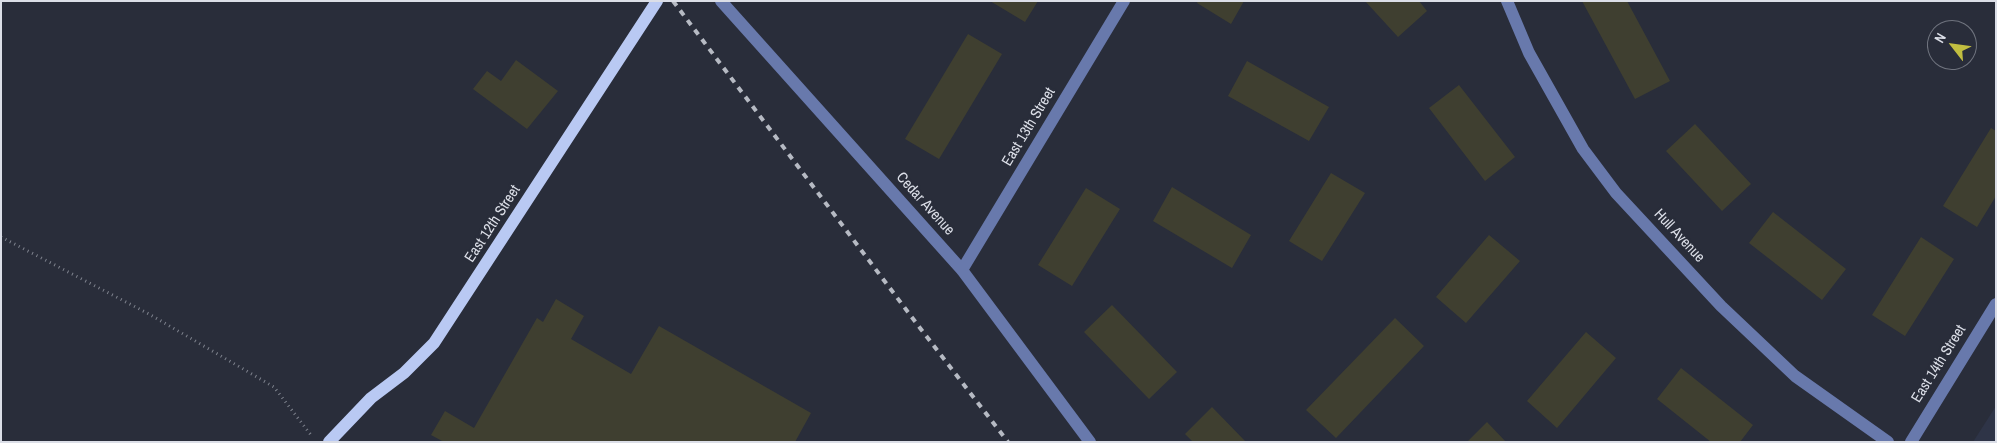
<!DOCTYPE html>
<style>
body{margin:0}
#map{position:relative;width:1997px;height:443px;overflow:hidden;background:#292d3a;font-family:"Archivo Narrow",sans-serif}
canvas{display:block}
.frame{position:absolute;inset:0;border:2px solid #dbdee7;pointer-events:none}
.north{position:absolute;left:1927px;top:20px;width:50px;height:50px;box-sizing:border-box;background:#292d3a;border:1px solid #70747f;border-radius:50%;rotate:300deg;font-size:14px;font-weight:700;line-height:20px;text-align:center;color:#dbdee7}
.north::after{content:'';display:block;margin:auto;width:18px;height:22px;background:#c1be40;clip-path:polygon(50% 0,100% 100%,50% 72%,0 100%)}
</style>
<div id="map">
<canvas width="1997" height="443"></canvas>
<div class="frame"></div>
<div class="north">N</div>
</div>
<script>
const context = document.querySelector('canvas').getContext('2d');
context.lineJoin = 'round';
function fillPath(path, color) { context.fillStyle = color; context.fill(path, 'evenodd'); }
const toPath = rows => new Path2D(rows.map(r => 'M' + r).join(''));
function trace(path, color, width, dash) { context.strokeStyle = color; context.lineWidth = width; context.lineCap = dash ? 'butt' : 'round'; context.setLineDash(dash || []); context.stroke(path); }
function write(font, color, halo, rows, align = 'center') {
  context.font = font + ' "Archivo Narrow",sans-serif'; context.lineWidth = 4.5; context.setLineDash([]); context.textBaseline = 'middle'; context.strokeStyle = halo; context.fillStyle = color; for (const [text, x, y, turn = 0] of rows) {
    context.save(); context.translate(x, y); context.rotate((+turn || 0) * Math.PI / 180); context.textAlign = isNaN(turn) ? turn : align; if (halo) context.strokeText(text, 0, 0); context.fillText(text, 0, 0); context.restore();
  }
}
fillPath(toPath([
 [1996,406,1996,442,1973,442]
]), '#2e3447');
fillPath(toPath([
 [990,1,1038,1,1025,22],
 [1198,1,1244,1,1231,24,1197,3],
 [1365,1,1419,1,1427,11,1398,37],
 [1582,1,1627,1,1670,81,1635,99],
 [968,34,1002,54,939,159,905,139],
 [516,60,558,91,527,129,473,89,487,71,501,81],
 [1247,61,1329,107,1309,141,1228,96],
 [1459,85,1515,157,1485,181,1429,108],
 [1695,124,1751,184,1722,211,1666,151],
 [1991,128,1996,131,1996,196,1977,227,1943,206],
 [1331,173,1365,193,1322,261,1289,241],
 [1172,187,1251,235,1232,268,1153,221],
 [1086,188,1120,209,1072,286,1038,265],
 [1773,212,1846,269,1822,300,1749,243],
 [1489,235,1520,261,1466,323,1436,297],
 [1921,237,1954,259,1905,336,1872,315],
 [556,299,584,316,571,339,631,374,659,326,811,413,795,442,444,442,431,435,445,411,474,428,537,318,543,322],
 [1112,305,1177,372,1149,399,1084,332],
 [1395,318,1424,346,1336,438,1306,410],
 [1586,332,1616,358,1557,428,1527,401],
 [1681,368,1753,425,1740,442,1711,442,1657,399],
 [1212,407,1246,442,1193,442,1185,434],
 [1487,422,1506,442,1467,442]
]), '#3f3f30');
trace(toPath([
 [1,237,149,314,274,387,311,435]
]), '#7f838e', 3, [1, 4]);
trace(toPath([
 [721,1,962,270,1090,442],
 [1507,1,1529,53,1583,149,1616,193,1721,306,1795,376,1888,442],
 [962,270,1124,1],
 [1911,442,1996,304]
]), '#6879ac', 12);
trace(toPath([
 [329,442,371,398,404,373,434,343,657,1]
]), '#b9c9f3', 12);
trace(toPath([
 [673,1,920,328,1008,442]
]), '#b6bac3', 4, [6, 6]);
write('15px', '#dbdee7', '#292d3a', [
 ["East 13th Street",1029,127,-59],
 ["Cedar Avenue",925,204,48],
 ["East 12th Street",493,224,-57],
 ["Hull Avenue",1679,236,47],
 ["East 14th Street",1939,364,-58]
]);
</script>
